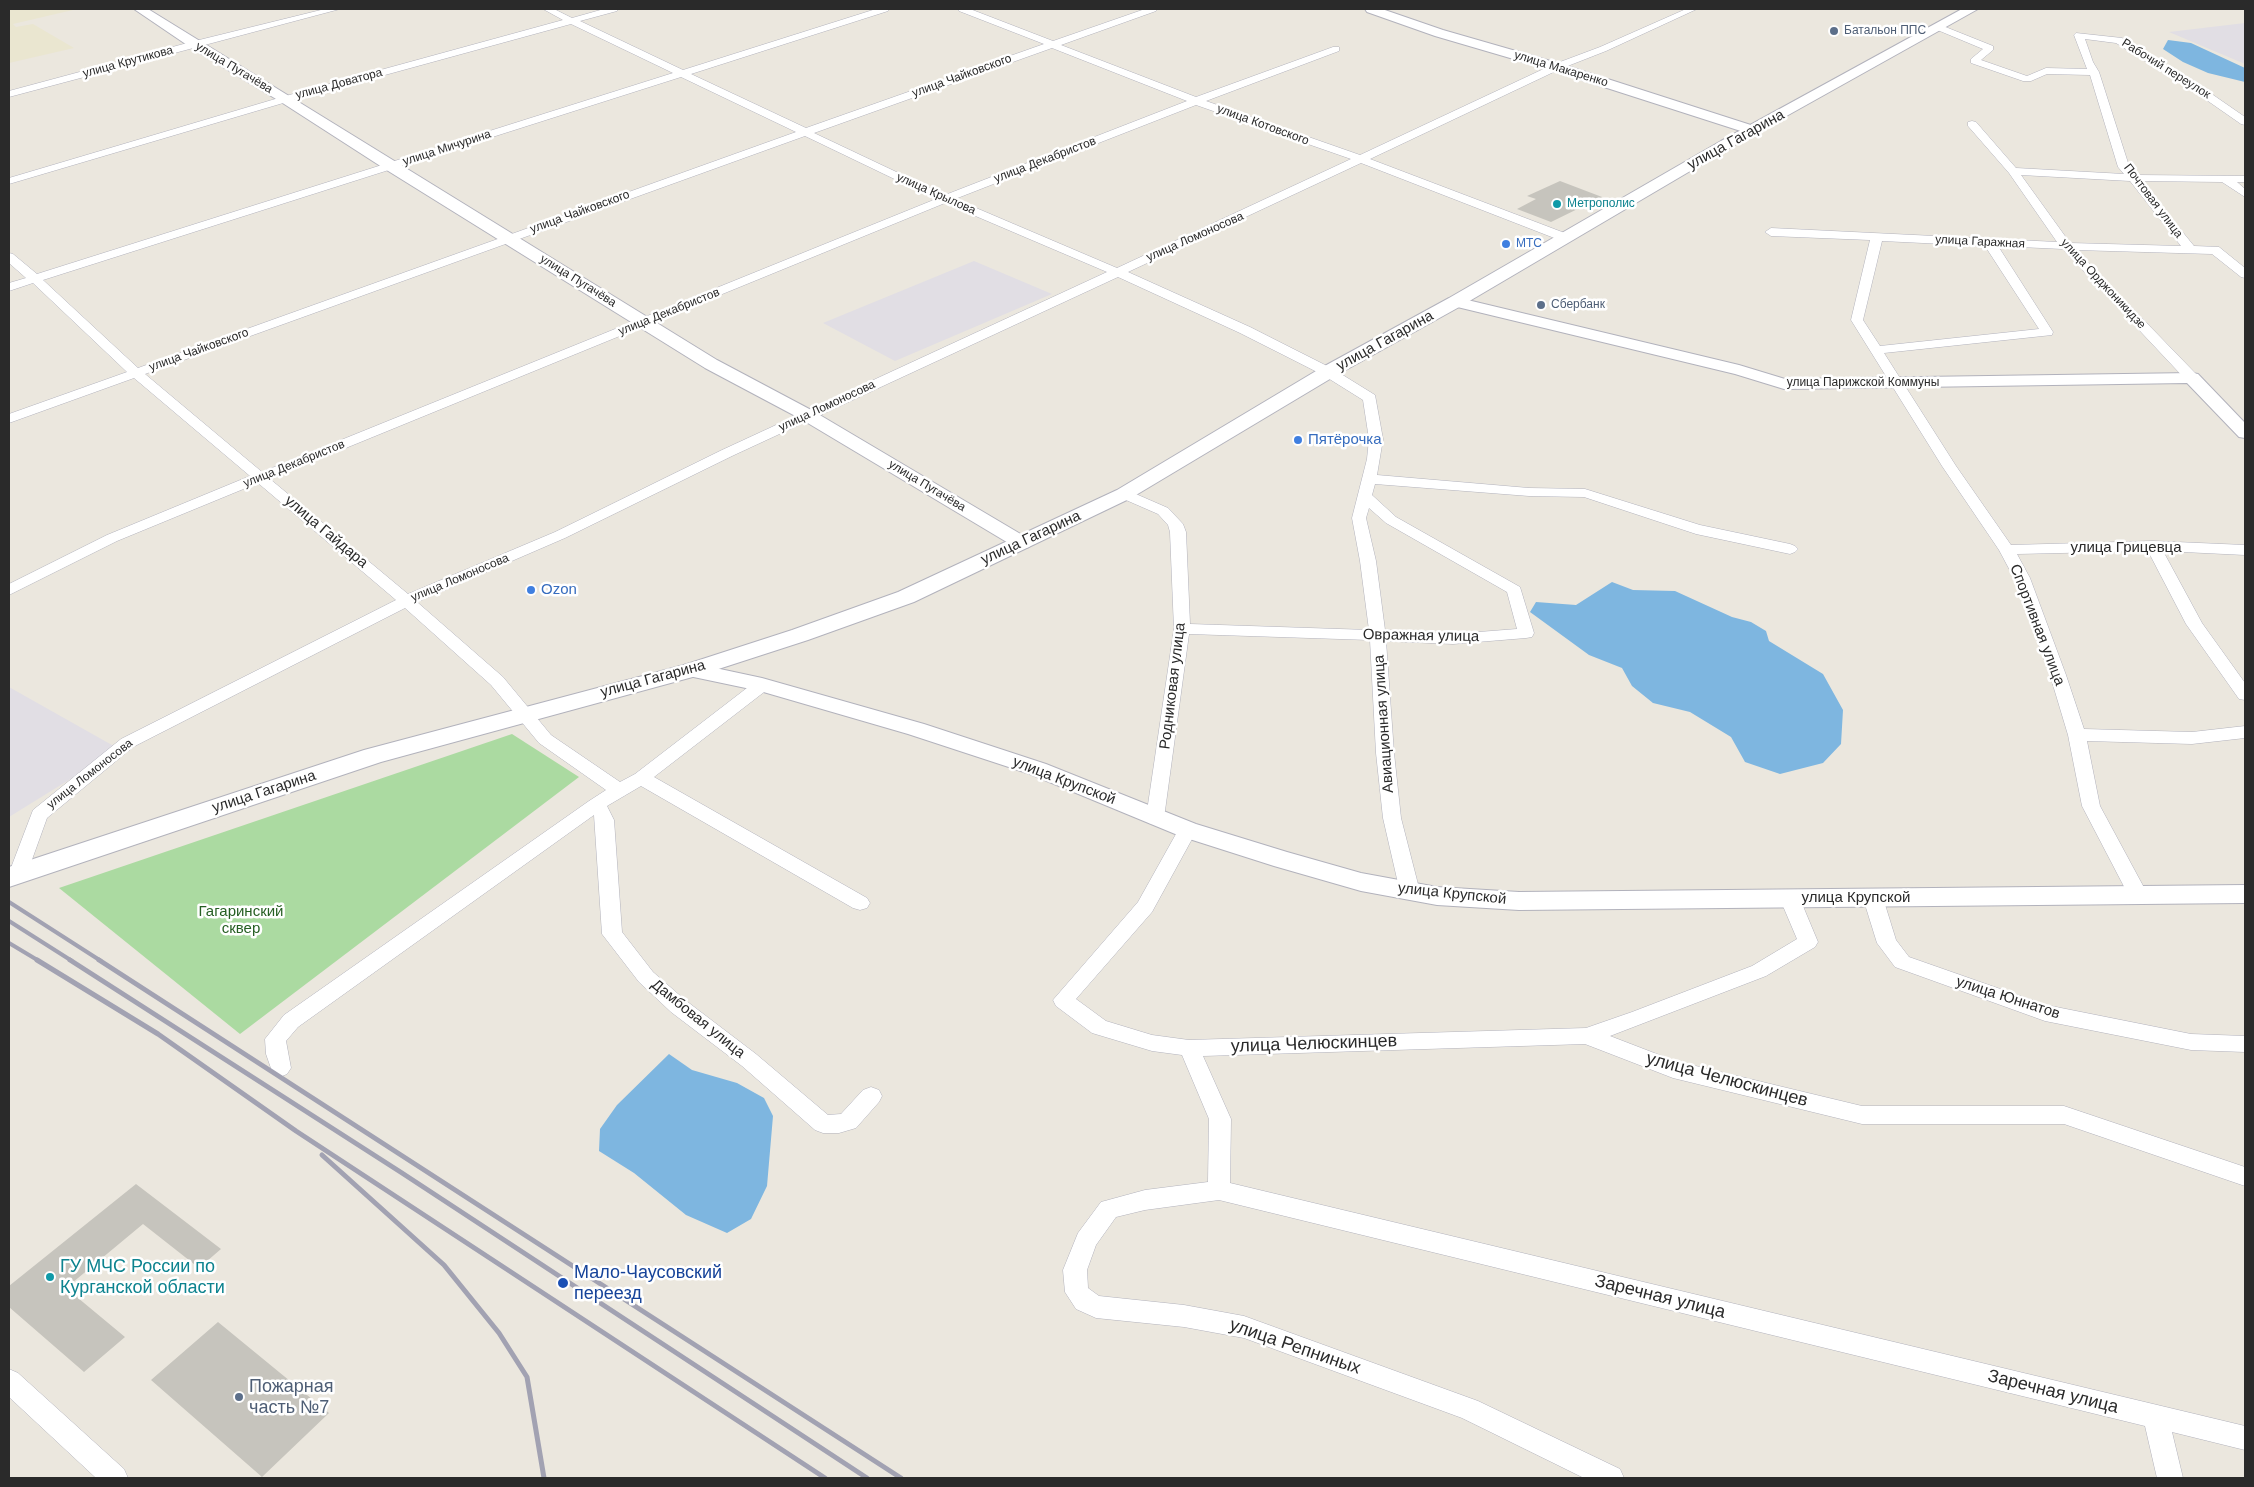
<!DOCTYPE html>
<meta charset="utf-8">
<style>
body{margin:0}
#map{position:relative;width:2254px;height:1487px;overflow:hidden;background:#ebe7de;font-family:Arial,sans-serif}
canvas{display:block}
.frame{position:absolute;inset:0;border:10px solid #2a2a2a;pointer-events:none}
</style>
<div id="map">
<canvas width="2254" height="1487"></canvas>
<div class="frame"></div>
</div>
<script>
const context = document.querySelector('canvas').getContext('2d');
context.lineJoin = 'round';
function fillPath(path, color) { context.fillStyle = color; context.fill(path, 'evenodd'); }
const toPath = rows => new Path2D(rows.map(r => 'M' + r).join(''));
function trace(path, color, width, dash) { context.strokeStyle = color; context.lineWidth = width; context.lineCap = dash ? 'butt' : 'round'; context.setLineDash(dash || []); context.stroke(path); }
function write(font, color, halo, rows, align = 'center') {
  context.font = font + ' Arial,sans-serif'; context.lineWidth = 5; context.setLineDash([]); context.textBaseline = 'middle'; context.strokeStyle = halo; context.fillStyle = color; for (const [text, x, y, turn = 0] of rows) {
    context.save(); context.translate(x, y); context.rotate((+turn || 0) * Math.PI / 180); context.textAlign = isNaN(turn) ? turn : align; if (halo) context.strokeText(text, 0, 0); context.fillText(text, 0, 0); context.restore();
  }
}
fillPath(toPath([
 [2245,23,2245,64,2169,32],
 [974,261,1052,294,895,361,823,323],
 [9,687,119,749,9,817]
]), '#e1dee4');
fillPath(toPath([
 [9,9,77,9,13,24,16,27,33,24,74,48,9,63]
]), '#eae6d0');
fillPath(toPath([
 [512,734,579,777,240,1034,59,888]
]), '#abdaa1');
fillPath(toPath([
 [2168,40,2191,43,2245,68,2245,82,2208,73,2183,62,2163,49],
 [1612,582,1633,590,1675,591,1732,617,1751,622,1766,631,1769,641,1823,674,1843,710,1841,744,1823,763,1780,774,1745,762,1731,737,1690,712,1653,703,1632,686,1622,668,1589,655,1530,612,1536,602,1576,605],
 [669,1054,692,1070,737,1083,764,1098,773,1116,767,1186,751,1219,727,1233,686,1215,634,1173,599,1151,600,1129,617,1105]
]), '#7eb6e0');
fillPath(toPath([
 [1560,181,1602,197,1551,222,1517,209,1536,199,1527,196],
 [136,1184,221,1249,199,1268,143,1224,66,1288,125,1337,84,1372,9,1307,9,1286],
 [218,1322,329,1413,262,1477,151,1380]
]), '#c6c4bd');
const minor = toPath([
 [325,9,340,9,9,97,9,91,191,42,325,9],
 [543,9,554,9,572,18,604,9,618,9,617,11,580,21,683,70,876,9,889,9,888,11,691,74,806,128,1044,44,959,11,958,9,970,9,1053,41,1145,9,1157,9,1156,11,1061,45,1196,97,1333,47,1339,47,1339,51,1206,101,1360,155,1552,65,1600,47,1686,9,1697,9,1606,51,1560,69,1370,159,1570,235,1572,238,1570,241,1562,241,1361,163,1128,272,1250,327,1333,369,1375,395,1383,439,1377,475,1529,488,1585,489,1700,525,1790,544,1795,546,1798,549,1795,552,1790,554,1696,534,1584,497,1529,496,1375,484,1372,495,1396,517,1520,587,1534,633,1532,637,1526,638,1453,644,1386,641,1394,753,1401,818,1420,892,1417,897,1410,899,1403,897,1400,892,1383,818,1376,753,1370,640,1189,634,1164,818,1161,823,1155,824,1149,823,1146,818,1174,629,1170,532,1168,525,1158,514,1119,497,1117,494,1124,490,1129,491,1168,508,1183,524,1186,532,1190,624,1369,630,1360,561,1352,518,1367,459,1369,439,1363,400,1323,375,1240,333,1118,277,732,456,565,538,417,602,503,677,551,735,620,782,635,774,756,681,762,680,768,681,770,685,768,689,654,777,867,898,870,903,867,908,860,910,853,908,641,786,607,806,614,820,622,932,653,972,685,1000,756,1054,828,1115,841,1114,863,1090,871,1087,879,1090,882,1096,879,1102,856,1128,839,1133,823,1133,815,1130,742,1066,671,1012,639,982,602,934,594,815,298,1027,286,1041,291,1068,287,1074,280,1077,273,1074,266,1054,265,1039,284,1015,589,801,606,790,539,743,491,685,405,608,133,747,47,818,25,879,18,881,11,879,9,873,33,810,121,739,396,600,258,483,117,541,9,595,9,584,107,535,250,476,134,378,9,423,9,414,127,372,33,283,9,291,9,283,26,278,9,263,9,253,13,254,37,274,673,73,571,24,290,101,9,184,9,178,282,97,563,20,543,9],
 [1052,48,1187,101,945,195,814,133,1052,48],
 [681,77,796,132,138,368,43,280,681,77],
 [1196,105,1351,159,1117,268,955,199,1196,105],
 [805,136,936,199,262,472,145,374,805,136],
 [945,203,1107,272,722,450,555,532,408,594,270,479,945,203],
 [1369,508,1386,523,1507,592,1517,629,1453,634,1385,630,1376,561,1366,518,1369,508],
 [1938,24,1993,46,1993,50,1981,60,2027,76,2046,68,2087,69,2074,35,2076,33,2122,38,2203,88,2245,117,2245,125,2241,124,2195,92,2116,43,2085,39,2093,62,2099,72,2129,166,2136,175,2245,176,2245,182,2237,182,2245,189,2245,197,2222,182,2141,181,2194,246,2219,247,2245,268,2245,278,2241,277,2212,254,2076,250,2197,375,2199,378,2197,381,2187,381,2063,249,1998,246,2053,332,2052,335,1884,353,1956,466,2011,545,2153,541,2245,545,2245,555,2163,551,2202,623,2245,683,2245,700,2239,699,2186,624,2148,551,2017,554,2030,578,2066,675,2084,729,2192,732,2245,726,2245,738,2192,744,2087,741,2100,806,2148,895,2145,900,2138,902,2131,900,2082,806,2068,735,2050,675,2014,578,1999,550,1942,466,1851,320,1870,240,1771,236,1765,232,1771,228,2057,242,2009,173,1968,126,1968,122,1972,121,1976,122,2016,168,2124,174,2118,167,2090,75,2047,74,2031,81,2023,81,1971,63,1971,59,1983,49,1935,29,1933,27,1938,24],
 [2021,175,2130,181,2181,246,2070,243,2021,175],
 [1882,241,1985,246,2039,329,1880,346,1863,320,1882,241],
 [1188,823,1195,825,1197,830,1152,912,1076,999,1106,1021,1152,1035,1189,1040,1586,1028,1632,1012,1752,966,1797,939,1780,899,1783,894,1790,892,1797,894,1800,899,1818,942,1815,947,1766,976,1610,1036,1675,1061,1862,1106,2064,1106,2245,1167,2245,1186,2064,1124,1862,1124,1673,1078,1585,1044,1203,1056,1231,1119,1230,1183,2245,1426,2245,1450,2172,1432,2183,1478,2157,1478,2145,1426,1219,1200,1145,1210,1116,1217,1096,1245,1087,1270,1088,1288,1099,1296,1184,1305,1244,1316,1478,1401,1620,1469,1624,1478,1584,1478,1462,1418,1244,1338,1184,1327,1096,1318,1076,1309,1065,1292,1063,1270,1078,1233,1101,1202,1145,1190,1208,1182,1209,1119,1182,1055,1152,1051,1092,1033,1056,1006,1053,1000,1138,902,1181,825,1188,823],
 [1873,891,1880,893,1883,898,1896,940,1909,957,2046,1005,2191,1034,2245,1036,2245,1052,2191,1050,2045,1021,1895,967,1877,943,1863,898,1866,893,1873,891],
 [9,1369,18,1373,124,1469,128,1478,96,1478,9,1397,9,1369]
]);
const tertiary = toPath([
 [134,9,148,9,717,360,813,411,1029,539,1032,543,1029,547,1022,549,1015,547,801,419,705,368,385,169,281,102,190,47,134,9],
 [1365,9,1382,9,1443,30,1561,64,1757,127,1759,130,1752,134,1747,133,1551,70,1435,36,1367,12,1365,9],
 [1455,297,1739,365,1785,379,2192,373,2198,374,2245,423,2245,438,2239,437,2187,383,1784,389,1735,374,1449,305,1447,302,1449,299,1455,297],
 [692,663,762,678,924,724,1046,764,1196,824,1287,852,1361,873,1437,887,1519,892,2245,885,2245,903,1519,910,1437,905,1361,891,1274,866,1180,836,1030,774,908,734,760,691,684,675,681,670,684,665,692,663]
]);
const secondary = toPath([
 [1962,9,1978,9,1731,147,1461,306,1335,376,1131,498,914,602,808,640,700,675,381,762,9,887,9,867,364,750,684,665,792,630,898,592,1117,490,1321,368,1449,298,1721,141,1962,9]
]);
trace(minor, '#b2b2bc', 1);
trace(tertiary, '#b2b2bc', 2);
trace(secondary, '#b2b2bc', 2);
fillPath(minor, '#fff');
fillPath(tertiary, '#fff');
fillPath(secondary, '#fff');
trace(toPath([
 [9,902,101,961],
 [9,921,72,961],
 [9,943,39,961]
]), '#a2a2b2', 4);
trace(toPath([
 [37,960,158,1034,296,1131,825,1478],
 [70,960,402,1173,867,1478],
 [99,960,901,1478],
 [322,1155,444,1265,499,1333,527,1377,544,1478]
]), '#a2a2b2', 5);
for (const [x, y, r, color] of [
 [1834,31,5,"#5c6f8a"],
 [1557,204,5,"#0f9aa8"],
 [1506,244,5,"#3f7fe0"],
 [1541,305,5,"#5c6f8a"],
 [1298,440,5,"#3f7fe0"],
 [531,590,5,"#3f7fe0"],
 [50,1277,5,"#0f9aa8"],
 [563,1283,6,"#1a4fb4"],
 [239,1397,5,"#5c6f8a"]
]) { const dot = new Path2D(); dot.arc(x, y, r, 0, 2 * Math.PI); context.fillStyle = color; context.fill(dot); trace(dot, '#fff', 2); }
write('12px', '#4e5e75', '#fff', [
 ["Батальон ППС",1844,31],
 ["Сбербанк",1551,305]
], 'left');
write('12px', '#2a2a2a', '#fff', [
 ["улица Крутикова",128,62,-15],
 ["улица Пугачёва",234,68,31],
 ["улица Макаренко",1561,69,17],
 ["Рабочий переулок",2166,69,32],
 ["улица Чайковского",962,76,-20],
 ["улица Доватора",339,84,-15],
 ["улица Котовского",1263,125,20],
 ["улица Мичурина",447,148,-18],
 ["улица Декабристов",1045,160,-21],
 ["улица Крылова",936,194,24],
 ["Почтовая улица",2153,201,53],
 ["улица Чайковского",580,212,-20],
 ["улица Ломоносова",1195,237,-24],
 ["улица Гаражная",1980,242,3],
 ["улица Пугачёва",578,281,32],
 ["улица Орджоникидзе",2103,284,47],
 ["улица Декабристов",669,312,-22],
 ["улица Чайковского",199,350,-20],
 ["улица Парижской Коммуны",1863,383],
 ["улица Ломоносова",827,406,-25],
 ["улица Декабристов",294,464,-22],
 ["улица Пугачёва",927,486,31],
 ["улица Ломоносова",460,578,-23],
 ["улица Ломоносова",90,774,-38]
]);
write('12px', '#0d838f', '#fff', [
 ["Метрополис",1567,204]
], 'left');
write('12px', '#366cbe', '#fff', [
 ["МТС",1516,244]
], 'left');
write('15px', '#2a2a2a', '#fff', [
 ["улица Гагарина",1736,140,-29],
 ["улица Гагарина",1385,341,-29],
 ["улица Гайдара",326,532,40],
 ["улица Гагарина",1031,538,-25],
 ["улица Грицевца",2126,548],
 ["Спортивная улица",2037,625,69],
 ["Овражная улица",1421,636,1],
 ["улица Гагарина",653,679,-15],
 ["Родниковая улица",1173,686,-83],
 ["Авиационная улица",1384,724,-94],
 ["улица Крупской",1064,781,21],
 ["улица Гагарина",264,792,-18],
 ["улица Крупской",1452,894,6],
 ["улица Крупской",1856,898],
 ["улица Юннатов",2008,998,18],
 ["Дамбовая улица",698,1019,39]
]);
write('15px', '#366cbe', '#fff', [
 ["Пятёрочка",1308,440],
 ["Ozon",541,590]
], 'left');
write('15px', '#265f23', '#fff', [
 ["Гагаринский",241,912],
 ["сквер",241,929]
]);
write('18px', '#2a2a2a', '#fff', [
 ["улица Челюскинцев",1314,1044,-2],
 ["улица Челюскинцев",1727,1080,15],
 ["Заречная улица",1660,1297,14],
 ["улица Репниных",1295,1347,19],
 ["Заречная улица",2053,1392,14]
]);
write('18px', '#0d838f', '#fff', [
 ["ГУ МЧС России по",60,1267],
 ["Курганской области",60,1288]
], 'left');
write('18px', '#164399', '#fff', [
 ["Мало-Чаусовский",574,1273],
 ["переезд",574,1294]
], 'left');
write('18px', '#4e5e75', '#fff', [
 ["Пожарная",249,1387],
 ["часть №7",249,1408]
], 'left');
</script>
